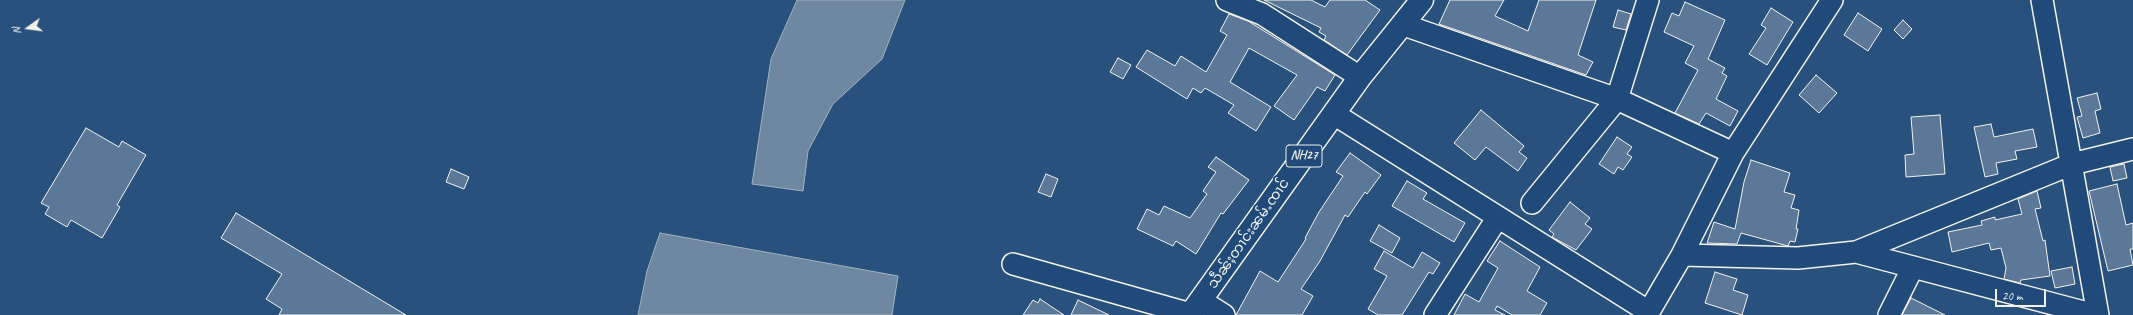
<!DOCTYPE html>
<meta charset="utf-8">
<style>
body{margin:0}
#map{position:relative;width:2133px;height:315px;overflow:hidden;background:#28517e;font-family:Caveat,sans-serif}
canvas{display:block}
.north{position:absolute;left:8px;top:8px;width:40px;height:40px;-webkit-text-stroke:3px #1f4a7a;paint-order:stroke;rotate:256deg;font-size:11px;font-weight:700;line-height:16px;text-align:center;color:#f4f1e8}
.north::after{content:'';display:block;margin:auto;width:14px;height:18px;background:#f4f1e8;clip-path:polygon(50% 0,100% 100%,50% 72%,0 100%)}
.scale{position:absolute;left:1995px;top:289px;width:51px;height:18px;box-sizing:border-box;border:2px solid #f4f1e8;border-top:0;padding-left:5px;font-size:12px;line-height:14px;white-space:nowrap;color:#f4f1e8;-webkit-text-stroke:3px #1f4a7a;paint-order:stroke}
</style>
<div id="map">
<canvas width="2133" height="315"></canvas>
<div class="north">N</div>
<div class="scale">20 m</div>
</div>
<script>
const context = document.querySelector('canvas').getContext('2d');
context.lineJoin = 'round';
function fillPath(path, color) { context.fillStyle = color; context.fill(path, 'evenodd'); }
const toPath = rows => new Path2D(rows.map(r => 'M' + r).join(''));
function trace(path, color, width, dash) { context.strokeStyle = color; context.lineWidth = width; context.lineCap = dash ? 'butt' : 'round'; context.setLineDash(dash || []); context.stroke(path); }
function write(font, color, halo, rows, align = 'center') {
  context.font = font + ' Caveat,"Noto Sans Myanmar",sans-serif'; context.lineWidth = 4; context.setLineDash([]); context.textBaseline = 'middle'; context.strokeStyle = halo; context.fillStyle = color; for (const [text, x, y, turn = 0] of rows) {
    context.save(); context.translate(x, y); context.rotate((+turn || 0) * Math.PI / 180); context.textAlign = isNaN(turn) ? turn : align; if (halo) context.strokeText(text, 0, 0); context.fillText(text, 0, 0); context.restore();
  }
}
const water = toPath([
 [797,0,905,0,882,59,833,104,808,151,803,191,752,184,771,59,797,0],
 [660,233,898,276,892,315,638,315,647,271,660,233]
]);
fillPath(water, '#6e88a2');
trace(water, '#a4b2be', 1);
const building = toPath([
 [1264,0,1311,0,1325,7,1330,0,1365,0,1380,10,1347,55,1324,40,1326,36,1319,32,1321,28,1264,0],
 [1450,0,1504,0,1495,16,1528,31,1539,0,1596,0,1578,55,1593,62,1586,75,1439,24,1450,0],
 [1685,2,1725,20,1708,59,1725,68,1722,73,1727,76,1716,99,1738,111,1730,126,1706,113,1699,124,1675,113,1698,70,1685,63,1694,46,1664,32,1672,13,1679,16,1685,2],
 [1771,8,1793,22,1767,65,1749,54,1766,28,1761,25,1771,8],
 [1618,10,1631,14,1626,30,1613,27,1618,10],
 [1858,13,1882,29,1868,51,1844,35,1858,13],
 [1229,14,1248,21,1335,75,1325,91,1317,87,1294,120,1274,106,1297,75,1249,48,1230,82,1271,107,1256,131,1228,113,1234,105,1205,88,1201,93,1193,88,1187,99,1136,67,1147,50,1175,66,1181,56,1206,72,1227,35,1220,31,1229,14],
 [1903,20,1912,29,1903,39,1894,30,1903,20],
 [1118,58,1131,65,1123,79,1110,72,1118,58],
 [1816,75,1837,93,1819,113,1799,95,1816,75],
 [2097,93,2101,109,2095,111,2100,133,2083,138,2077,117,2082,116,2077,98,2097,93],
 [1481,110,1524,146,1519,152,1527,158,1518,171,1486,147,1475,160,1454,143,1481,110],
 [1940,115,1945,174,1906,177,1905,155,1914,154,1911,117,1940,115],
 [1991,124,1994,137,2033,129,2037,147,2015,151,2017,159,1996,163,1998,174,1985,177,1974,127,1991,124],
 [86,128,119,147,122,141,146,155,117,205,120,207,102,238,71,220,67,227,45,214,49,207,41,203,86,128],
 [1617,137,1632,147,1627,154,1632,157,1623,170,1618,167,1614,174,1599,164,1617,137],
 [1350,153,1381,175,1367,194,1365,192,1348,217,1345,215,1320,261,1301,289,1313,296,1302,315,1236,315,1260,271,1278,282,1306,239,1305,238,1319,212,1343,176,1336,172,1350,153],
 [1216,157,1249,180,1223,214,1221,213,1196,254,1176,241,1173,246,1137,229,1147,209,1159,215,1164,206,1190,218,1207,194,1203,191,1216,172,1208,167,1216,157],
 [1751,160,1790,173,1784,192,1795,195,1791,208,1799,210,1796,229,1798,229,1795,242,1790,241,1788,246,1741,233,1737,244,1707,243,1714,222,1735,229,1744,182,1751,160],
 [2124,164,2127,178,2113,181,2110,167,2124,164],
 [451,169,469,177,464,189,446,182,451,169],
 [1046,174,1058,179,1051,197,1038,192,1046,174],
 [1407,181,1427,193,1423,199,1465,223,1454,242,1392,206,1407,181],
 [2117,184,2126,225,2133,223,2133,249,2130,249,2133,265,2108,271,2089,191,2117,184],
 [2037,191,2041,208,2035,209,2043,241,2045,240,2050,276,2021,280,2020,283,2004,279,2006,268,2001,248,1991,250,1989,243,1952,252,1948,232,1982,225,1981,221,1995,217,1995,220,2022,214,2018,199,2037,191],
 [1570,202,1590,218,1585,224,1592,229,1576,250,1552,237,1554,234,1549,230,1570,202],
 [236,213,406,315,279,315,282,309,266,299,282,274,221,238,236,213],
 [1379,225,1400,238,1392,253,1370,241,1379,225],
 [1500,241,1540,267,1527,291,1547,303,1540,315,1512,315,1497,306,1495,310,1505,315,1454,315,1465,294,1479,302,1498,268,1487,261,1500,241],
 [1384,251,1413,268,1422,252,1440,263,1433,274,1429,272,1402,315,1378,315,1368,309,1387,276,1374,269,1384,251],
 [2072,267,2075,284,2055,288,2051,271,2072,267],
 [1715,272,1737,279,1733,290,1748,295,1742,315,1705,303,1715,272],
 [1911,298,1945,315,1902,315,1911,298],
 [1040,299,1064,315,1023,315,1033,300,1038,303,1040,299],
 [1078,300,1109,315,1071,315,1078,300]
]);
fillPath(building, '#5b7899');
trace(building, '#f4f1e8', 1);
const minor = toPath([
 [1227,0,1262,14,1360,77],
 [2042,0,2098,315],
 [1404,25,1617,99,1733,153],
 [1334,114,1649,312],
 [1532,203,1617,99,1648,0],
 [1856,252,2095,315],
 [1682,255,1798,258,1856,252,2072,164,2133,149],
 [1013,264,1191,314],
 [1202,301,1224,315],
 [1435,315,1498,217],
 [1647,315,1682,255,1733,153,1832,0],
 [1889,315,1913,267]
]);
const highway = toPath([
 [1190,315,1360,77,1422,0]
]);
trace(minor, '#f4f1e8', 24);
trace(highway, '#f4f1e8', 25);
trace(minor, '#1f4a7a', 21);
trace(highway, '#1f4a7a', 22);
for (const [x, y, w] of [
 [1304,156,36]
]) { const box = new Path2D(); box.roundRect(x - w / 2, y - 11, w, 22, 3); context.fillStyle = '#1f4a7a'; context.fill(box); trace(box, '#f4f1e8', 1); }
write('bold 13px', '#f4f1e8', null, [
 ["NH27",1304,156]
]);
write('14px', '#f4f1e8', '#1f4a7a', [
 ["သဵၼ်ႈတၢင်းၼမ်ႉၸၢင်",1249,234,-55]
]);
</script>
